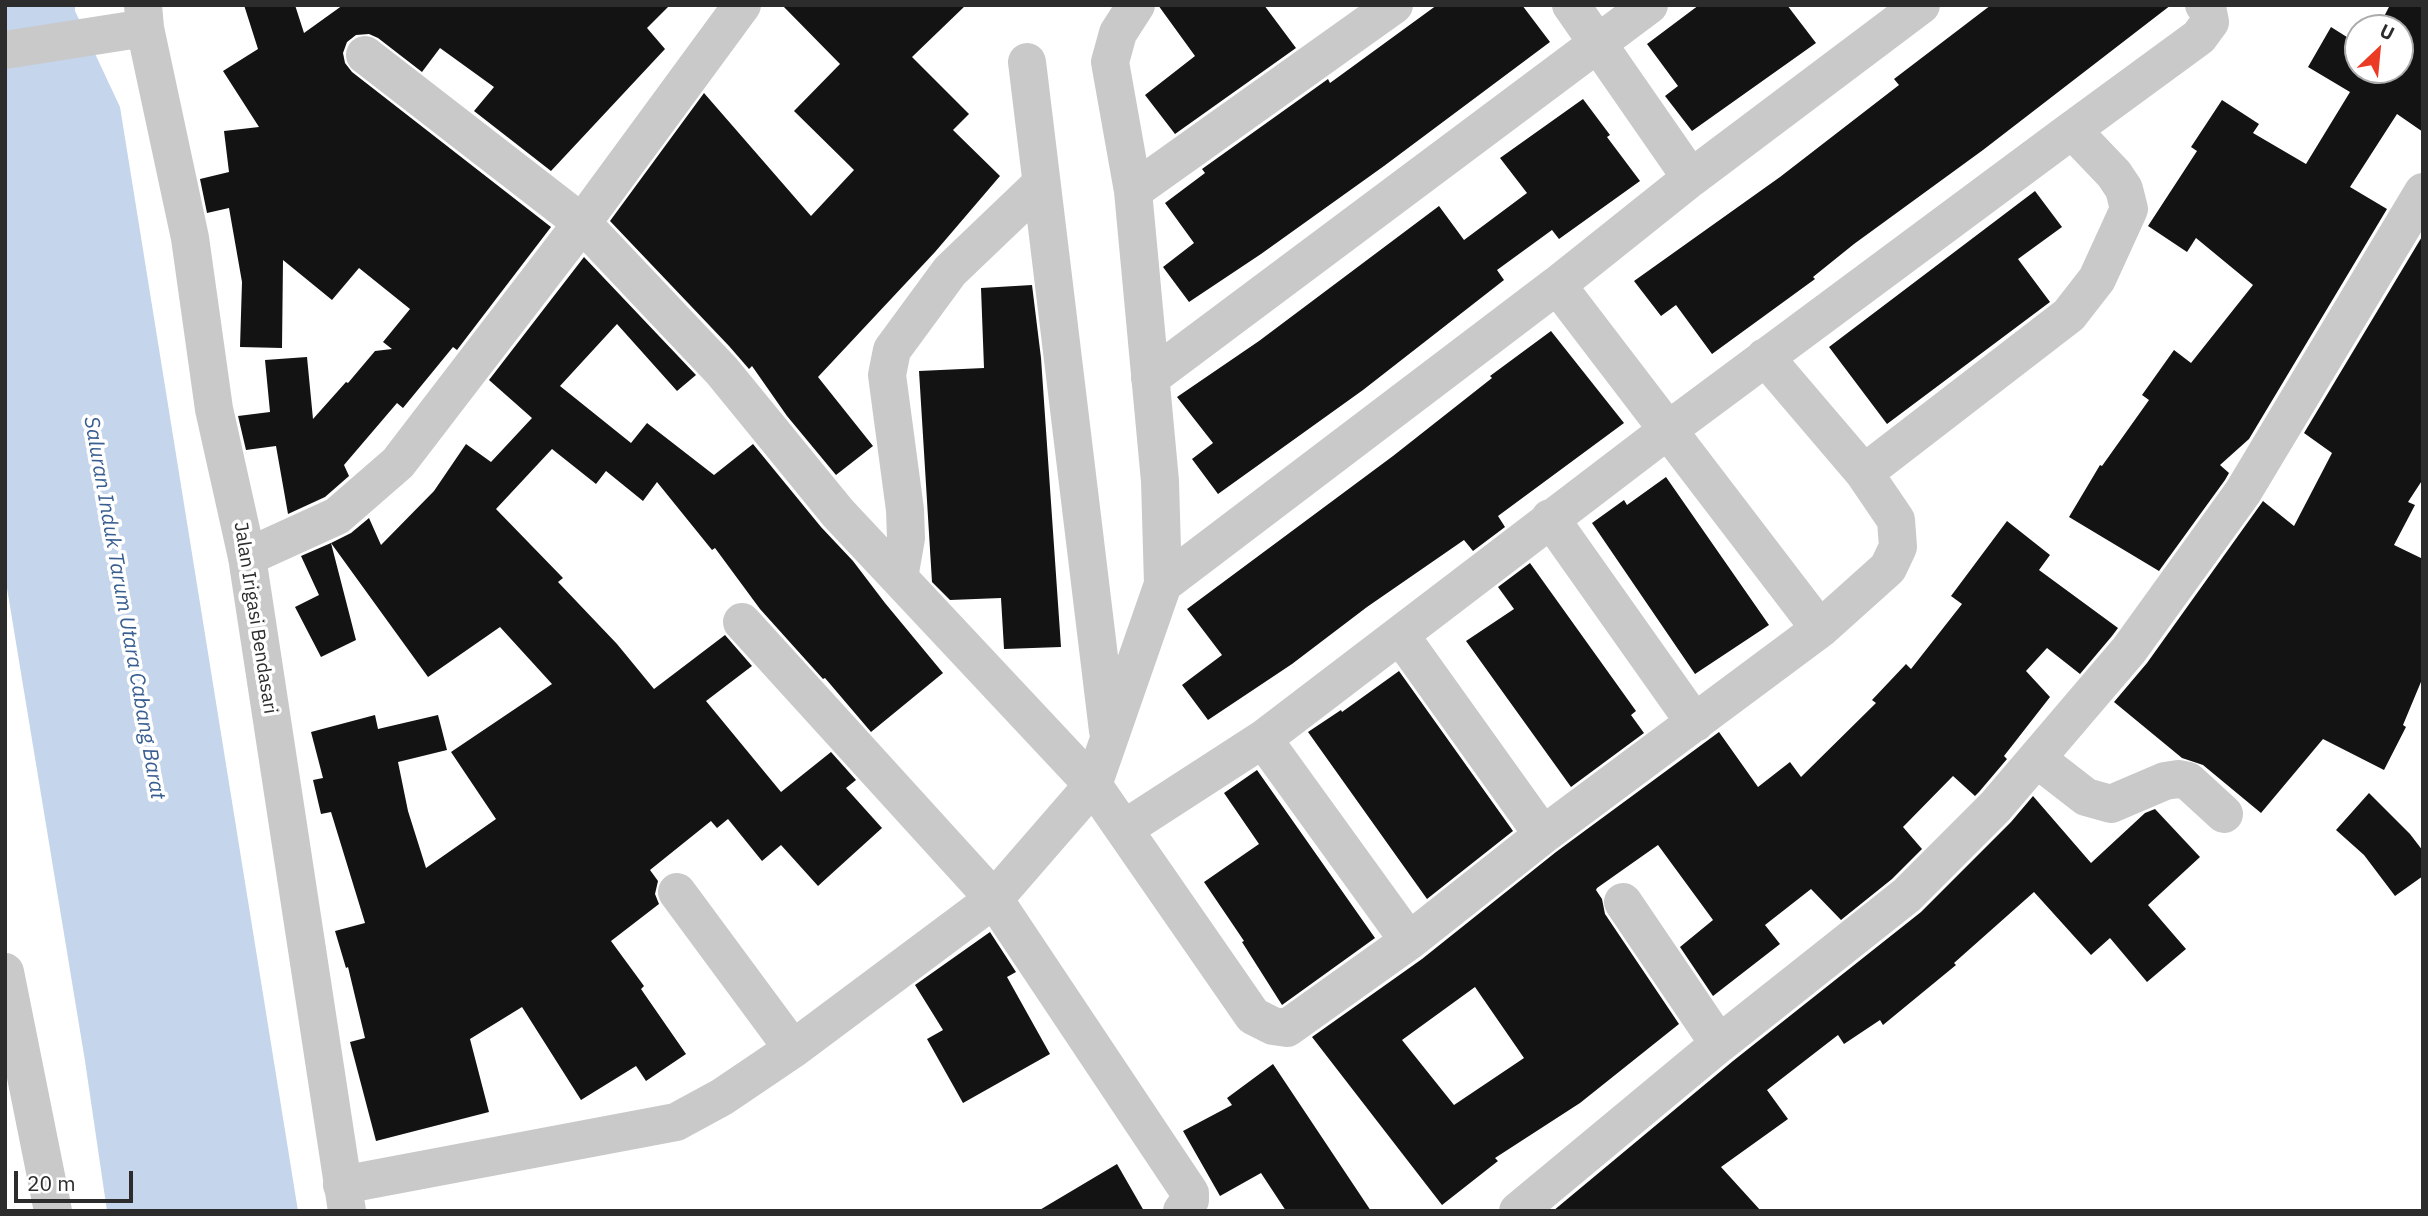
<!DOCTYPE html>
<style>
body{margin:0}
#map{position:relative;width:2428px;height:1216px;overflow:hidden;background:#fff;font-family:"IBM Plex Sans",sans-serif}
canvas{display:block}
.frame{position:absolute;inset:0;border:7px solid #2c2c2c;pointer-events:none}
.north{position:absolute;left:2344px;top:14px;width:70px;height:70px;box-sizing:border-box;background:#fff;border:2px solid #ababab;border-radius:50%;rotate:26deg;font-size:19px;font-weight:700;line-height:28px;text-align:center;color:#2c2c2c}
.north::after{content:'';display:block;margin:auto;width:24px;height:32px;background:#ec3b25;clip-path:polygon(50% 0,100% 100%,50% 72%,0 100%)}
.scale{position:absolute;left:14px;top:1171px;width:119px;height:32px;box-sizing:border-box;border:4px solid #2c2c2c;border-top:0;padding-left:9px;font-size:21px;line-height:24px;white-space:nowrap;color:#2c2c2c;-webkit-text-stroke:5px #fff;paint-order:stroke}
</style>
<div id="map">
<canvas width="2428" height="1216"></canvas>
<div class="frame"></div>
<div class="north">U</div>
<div class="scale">20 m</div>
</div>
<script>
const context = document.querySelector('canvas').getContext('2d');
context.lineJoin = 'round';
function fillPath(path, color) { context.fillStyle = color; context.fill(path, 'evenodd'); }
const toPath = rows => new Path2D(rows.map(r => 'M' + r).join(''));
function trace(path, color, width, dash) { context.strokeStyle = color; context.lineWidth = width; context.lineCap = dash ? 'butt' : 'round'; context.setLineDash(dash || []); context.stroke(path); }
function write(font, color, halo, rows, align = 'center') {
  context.font = font + ' "IBM Plex Sans",sans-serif'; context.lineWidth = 7; context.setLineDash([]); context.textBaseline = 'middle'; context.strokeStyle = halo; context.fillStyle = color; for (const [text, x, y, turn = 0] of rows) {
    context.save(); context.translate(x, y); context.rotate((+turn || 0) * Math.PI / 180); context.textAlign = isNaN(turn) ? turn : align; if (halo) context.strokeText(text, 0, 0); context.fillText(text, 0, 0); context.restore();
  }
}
fillPath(toPath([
 [5,5,75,5,75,11,120,107,298,1211,107,1211,85,1061,5,576]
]), '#c4d5ec');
fillPath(toPath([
 [244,5,295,5,304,33,343,5,670,5,647,28,665,49,551,171,474,111,494,87,440,48,422,72,378,38,369,34,356,35,347,42,343,53,345,63,352,72,551,227,457,350,453,347,403,408,397,403,344,465,349,476,325,497,288,514,276,446,246,450,238,416,270,412,265,360,307,357,313,419,346,382,348,383,375,351,392,349,383,342,410,309,359,268,332,300,283,260,282,348,240,347,242,282,229,208,207,213,200,179,229,172,224,131,259,127,223,71,258,49],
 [782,5,966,5,912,57,969,114,953,130,1000,176,935,252,818,377,873,446,836,475,787,416,752,366,749,369,729,346,610,221,704,93,811,216,854,170,794,111,840,64],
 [1158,5,1264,5,1296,48,1175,134,1145,95,1195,56],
 [1437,5,1522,5,1550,42,1384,166,1261,254,1189,302,1163,267,1194,243,1165,203,1205,173,1202,169,1328,79,1330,83],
 [1699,5,1787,5,1816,43,1692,131,1665,96,1678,86,1647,44],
 [1991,5,2171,5,1983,150,1854,244,1813,277,1815,279,1712,354,1676,305,1661,316,1634,281,1780,177,1899,85,1894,79],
 [2390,5,2423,5,2423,132,2397,114,2350,187,2387,209,2249,439,2220,465,2229,473,2225,480,2159,571,2069,517,2100,465,2102,466,2149,400,2142,395,2174,350,2191,363,2253,285,2196,238,2187,252,2148,226,2197,151,2191,147,2222,100,2259,124,2253,133,2306,164,2350,92,2308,67,2331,27,2358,44,2358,70,2400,70,2400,28,2378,28],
 [1583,99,1610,135,1607,137,1640,181,1559,239,1552,230,1497,270,1504,280,1463,312,1363,390,1218,494,1192,459,1213,443,1177,397,1259,341,1439,206,1464,240,1527,193,1500,158],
 [2035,191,2062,227,2018,259,2050,302,1887,424,1829,347],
 [2423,235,2423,479,2408,502,2415,505,2394,545,2423,559,2423,677,2403,725,2406,727,2384,770,2323,739,2261,813,2203,765,2182,758,2114,702,2147,663,2263,501,2294,526,2332,453,2304,433],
 [584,257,696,375,677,391,617,324,560,386,631,443,647,423,714,475,753,444,821,527,853,561,885,603,943,673,871,732,825,678,823,679,760,609,715,548,712,550,657,482,643,501,606,471,596,484,552,449,496,509,563,578,558,582,617,644,654,689,725,635,752,666,706,701,781,792,831,752,856,780,846,788,882,828,818,886,781,845,762,861,728,819,717,828,711,821,650,870,658,881,655,894,659,904,611,941,644,986,641,989,686,1054,646,1081,636,1066,581,1100,522,1007,470,1039,489,1112,376,1141,350,1042,365,1038,348,967,346,968,335,931,365,923,331,812,321,814,313,780,323,778,311,732,375,715,378,729,438,715,447,750,398,762,408,811,426,868,496,819,451,752,552,684,500,627,428,677,331,543,351,533,369,518,381,545,434,491,466,444,491,462,532,418,489,380],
 [1032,285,1041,358,1061,647,1004,649,1001,598,950,600,932,582,919,371,984,368,981,288],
 [1551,331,1624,423,1498,516,1505,527,1473,551,1464,540,1367,607,1292,664,1208,720,1182,685,1222,655,1187,609,1393,456,1492,378,1490,376],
 [1666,477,1769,625,1695,674,1592,523,1624,500,1627,505],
 [2007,521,2050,555,2039,570,2118,628,2112,636,2080,674,2047,648,2026,671,2050,697,2004,756,2007,759,1979,792,1975,796,1953,776,1903,827,1922,849,1892,879,1841,920,1811,889,1765,925,1780,944,1713,996,1680,947,1713,920,1658,845,1597,888,1596,890,1602,899,1605,914,1679,1024,1580,1103,1495,1158,1498,1161,1442,1205,1312,1037,1422,959,1556,852,1719,732,1758,787,1790,762,1801,777,1876,703,1872,700,1906,664,1911,669,1962,604,1951,596],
 [1475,987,1524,1058,1454,1105,1402,1040],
 [331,543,356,640,321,657,295,607,319,595,301,556],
 [1530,563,1636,711,1631,715,1644,733,1571,787,1466,641,1514,609,1498,587],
 [1399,671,1513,831,1427,899,1308,732,1341,710,1342,712],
 [1257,770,1375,938,1282,1005,1242,942,1244,941,1204,882,1259,844,1224,793],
 [2369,793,2410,834,2423,851,2423,876,2395,896,2364,855,2336,830],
 [2033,796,2091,863,2145,813,2155,809,2200,857,2148,905,2186,949,2147,982,2110,938,2091,955,2034,892,1954,963,1956,965,1883,1025,1880,1020,1844,1044,1838,1035,1767,1090,1788,1119,1721,1167,1761,1211,1553,1211,1733,1061,1921,912,2011,822],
 [990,932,1016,972,1007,977,1050,1054,963,1103,927,1039,943,1030,915,985],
 [1273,1064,1371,1211,1286,1211,1261,1173,1220,1196,1183,1131,1232,1105,1227,1098],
 [1117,1164,1144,1211,1038,1211]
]), '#131313');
trace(toPath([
 [1571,5,1691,178],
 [365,55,582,223,722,371,838,513,1093,785,1253,1016,1273,1026,1287,1028,1409,941,1543,835,1820,629,1888,568,1898,547,1896,520,1864,473,1765,357],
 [1027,62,1108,731],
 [1133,191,1394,5],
 [1557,285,1820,629],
 [1150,378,1649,5],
 [1864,473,2069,315,2097,279,2129,209,2124,189,2114,174,2072,130,2199,37,2210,22,2207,7,2204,5],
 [1550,518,1695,723],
 [247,557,337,516,398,463,582,223,742,5],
 [899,578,906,538,905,510,887,375,892,350,950,271,1041,184],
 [1163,584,1557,285,1691,178,1921,5],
 [742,622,994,899,1190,1193,1190,1200,1182,1211],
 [1400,635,1543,835],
 [1263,739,1409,941],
 [2037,759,2086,797,2111,804,2165,781,2178,779,2188,781,2224,814],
 [1124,829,1263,739,1668,430,2072,130],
 [677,892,793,1049],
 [1623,902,1719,1044],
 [5,972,53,1211],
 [342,1185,676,1122,722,1097,793,1049,994,899,1093,785,1163,584,1160,481,1133,191,1110,62,1118,33,1136,5],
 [1518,1211,1719,1044,1907,895,1995,807,2129,650,2243,492,2423,192]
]), '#c9c9c9', 38);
trace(toPath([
 [143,5,145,28,190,238,214,409,247,557,347,1211],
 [5,50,145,28]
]), '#c9c9c9', 38);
write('19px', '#2c2c2c', '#fff', [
 ["Jalan Irigasi Bendasari",255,618,81]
]);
write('italic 21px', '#385e91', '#fff', [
 ["Saluran Induk Tarum Utara Cabang Barat",124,608,80]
]);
</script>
